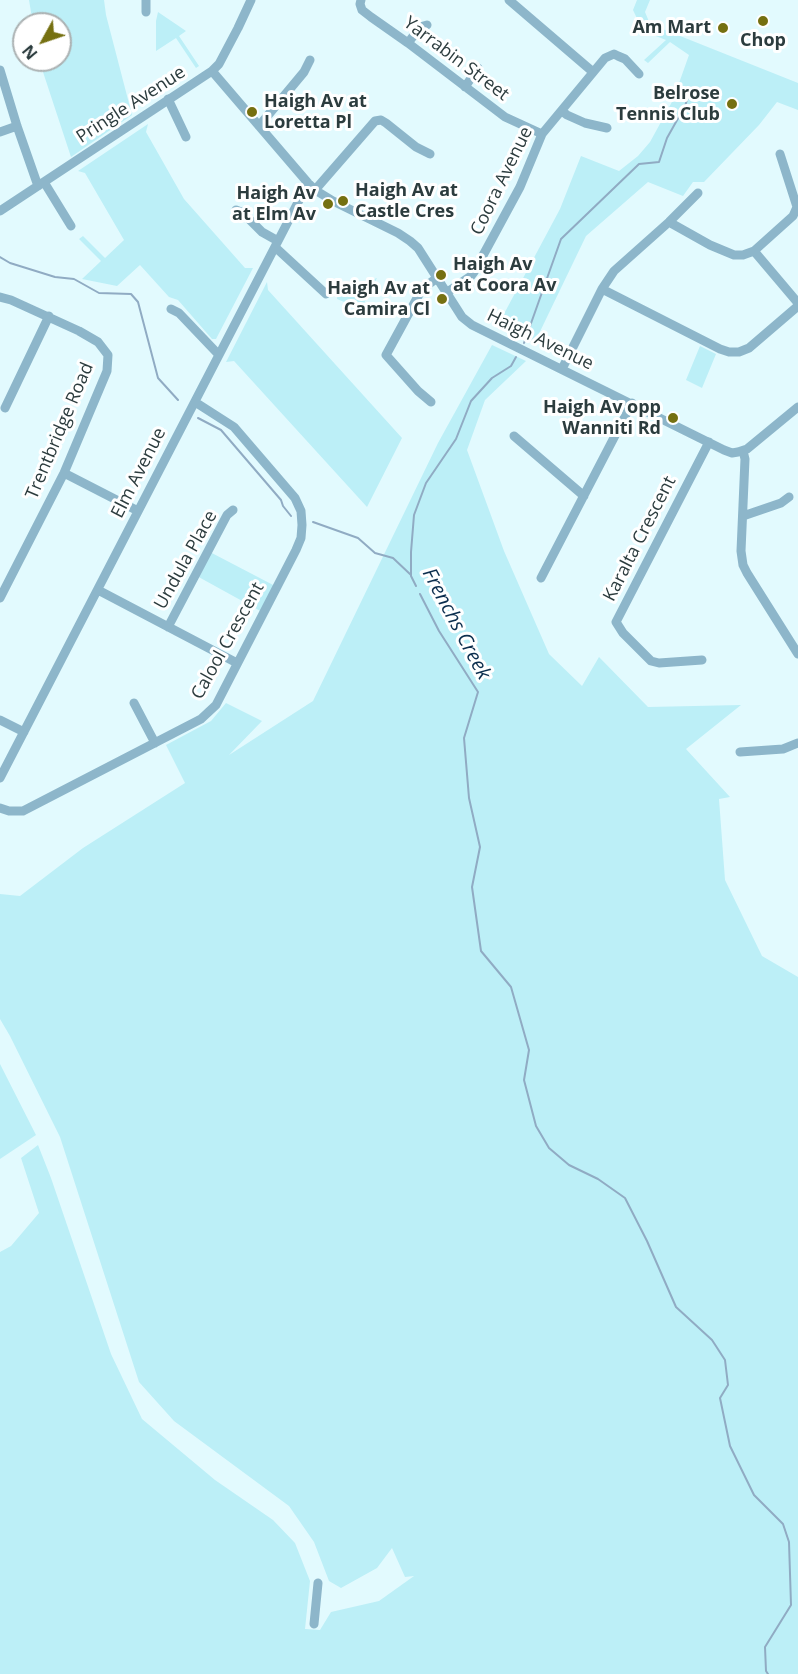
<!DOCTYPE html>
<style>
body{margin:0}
#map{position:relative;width:798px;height:1674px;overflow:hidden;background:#e2fafe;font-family:"Open Sans",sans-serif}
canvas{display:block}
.north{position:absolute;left:12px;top:12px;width:60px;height:60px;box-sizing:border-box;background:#fff;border:2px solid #abb1b2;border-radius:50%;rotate:230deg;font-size:16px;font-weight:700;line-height:24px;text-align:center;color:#2c3c3e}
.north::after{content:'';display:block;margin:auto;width:21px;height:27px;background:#757011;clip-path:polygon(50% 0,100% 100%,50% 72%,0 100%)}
</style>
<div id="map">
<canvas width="798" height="1674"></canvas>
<div class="north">N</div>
</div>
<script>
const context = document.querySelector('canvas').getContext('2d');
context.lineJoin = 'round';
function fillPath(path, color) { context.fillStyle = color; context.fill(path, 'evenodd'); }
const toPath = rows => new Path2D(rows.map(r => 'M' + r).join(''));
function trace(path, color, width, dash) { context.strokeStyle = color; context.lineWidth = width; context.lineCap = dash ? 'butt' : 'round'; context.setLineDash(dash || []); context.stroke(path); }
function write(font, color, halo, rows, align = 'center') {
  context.font = font + ' "Open Sans",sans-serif'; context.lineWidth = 6; context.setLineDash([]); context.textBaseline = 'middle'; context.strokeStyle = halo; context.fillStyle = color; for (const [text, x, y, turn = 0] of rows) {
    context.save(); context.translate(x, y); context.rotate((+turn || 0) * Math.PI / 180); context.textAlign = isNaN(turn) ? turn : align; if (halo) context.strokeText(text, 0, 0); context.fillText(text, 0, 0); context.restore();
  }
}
fillPath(toPath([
 [29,0,104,0,106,15,132,115,71,157,43,72,40,60,60,60,60,24,33,24],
 [637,0,650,0,645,12,650,24,798,83,798,110,777,102,759,125,704,182,693,182,683,196,648,182,586,236,534,344,498,325,560,209,581,156,619,171,638,156,650,142,673,100,689,55,670,42,648,63,644,60,666,40,643,31,633,10],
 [158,12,186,31,179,36,199,66,196,68,176,38,156,51,156,21],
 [148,124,146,132,184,199,245,268,253,268,216,339,212,339,178,300,169,297,140,265,117,286,82,279,101,261,79,239,83,236,105,258,124,240,85,173,78,171],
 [377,278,361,309,337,299,338,291],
 [267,282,268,290,402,438,367,507,234,361,226,362],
 [492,345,526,361,485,400,467,450,504,551,549,654,582,686,599,657,648,707,741,705,686,749,730,797,719,799,725,880,762,956,798,977,798,1674,0,1674,0,1252,11,1246,39,1213,21,1158,38,1145,51,1178,111,1354,142,1419,215,1480,273,1520,295,1543,310,1581,305,1629,320,1630,331,1612,379,1601,414,1576,405,1577,392,1548,377,1568,341,1588,329,1581,314,1542,289,1506,174,1421,139,1382,60,1137,10,1036,0,1019,0,894,20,896,83,848,185,783,166,745,211,721,226,703,262,721,229,755,313,701,438,443],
 [700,346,716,354,702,388,686,380],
 [208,551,277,587,264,613,195,575],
 [0,1064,36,1135,0,1159]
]), '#bceff7');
trace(toPath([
 [0,257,10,263,55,277,74,279,99,293,131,294,138,302,158,378,178,400],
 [524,343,561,239,639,164,659,162,667,138,685,106,690,91],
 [198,418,221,430,281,500,283,506,291,516],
 [313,522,358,538,375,553,393,558,411,575],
 [416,586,411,576,411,552,414,515,426,483,456,439,471,401,492,378,511,366,516,357],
 [420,594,439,631,478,692,464,738,469,798,480,847,472,887,481,951,511,987,529,1050,524,1080,536,1126,549,1148,569,1165,598,1179,625,1198,647,1241,676,1307,712,1340,725,1360,728,1385,720,1398,730,1446,754,1495,783,1524,789,1542,791,1605,765,1647,766,1671,768,1674]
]), '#90abc3', 2);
trace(toPath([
 [146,0,146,12],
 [361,0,360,4,362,10,371,17,408,43,505,117,542,134],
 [509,0,593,72],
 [408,43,420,27,427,25],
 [0,70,17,126,38,186],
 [212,71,308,183,315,190,333,201,398,233,410,241,418,248,462,317,472,325,724,450,732,453,738,452,747,449,798,407],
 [465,87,478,68],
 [168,99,186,137],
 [562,111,567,115,585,123,607,128],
 [259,126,304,72,310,60],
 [0,132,17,126],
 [44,182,71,226],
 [315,190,375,121,381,120,386,123,416,147,430,154],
 [236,210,243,213,262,232,278,241],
 [0,211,212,71,219,64,238,28,251,0],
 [669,222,710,245,734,255,743,255,754,251,798,303],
 [275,247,326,294],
 [754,251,793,216,797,207,780,154],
 [602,289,720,349,729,352,739,352,749,348,798,306],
 [446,293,471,276,474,272,520,187,542,134,605,58,614,54,618,56,625,59,639,74],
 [0,297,11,300,79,331,98,342,108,355,107,371,64,473,0,598],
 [171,309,179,313,219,355],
 [562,369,602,289,614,271,669,222,698,193],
 [431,402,418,391,386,355,422,289,437,278],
 [5,408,49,316],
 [514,436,584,496],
 [743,451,745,459,741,551,743,565,747,573,798,654],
 [64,473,138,511],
 [743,516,781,503,789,497],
 [541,578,632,403],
 [98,590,237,663],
 [168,627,227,515,233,510],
 [702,660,659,663,651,661,623,633,616,622,709,442],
 [134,703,155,743],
 [0,720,24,732],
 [740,752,783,749,798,743],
 [0,778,308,183],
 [0,808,9,811,23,811,201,719,216,705,296,550,301,538,302,525,301,511,295,498,234,427,195,402],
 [314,1624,318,1583]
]), '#8db6ca', 9);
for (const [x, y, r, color] of [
 [763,21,6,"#757011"],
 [723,28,6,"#757011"],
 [732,104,6,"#757011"],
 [252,112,6,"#757011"],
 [343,201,6,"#757011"],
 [328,204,6,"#757011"],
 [441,275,6,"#757011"],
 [442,299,6,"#757011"],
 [673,418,6,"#757011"]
]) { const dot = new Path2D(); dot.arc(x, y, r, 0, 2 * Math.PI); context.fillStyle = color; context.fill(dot); trace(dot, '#fff', 2); }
write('bold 18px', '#2c3c3e', '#fff', [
 ["Am Mart",711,28],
 ["Chop",763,41,"center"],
 ["Belrose",720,94],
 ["Tennis Club",720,115],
 ["Haigh Av at",264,102,"left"],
 ["Loretta Pl",264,123,"left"],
 ["Haigh Av at",355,191,"left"],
 ["Castle Cres",355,212,"left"],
 ["Haigh Av",316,194],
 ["at Elm Av",316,215],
 ["Haigh Av",453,265,"left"],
 ["at Coora Av",453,286,"left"],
 ["Haigh Av at",430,289],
 ["Camira Cl",430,310],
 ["Haigh Av opp",661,408],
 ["Wanniti Rd",661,429]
], 'right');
write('18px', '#2c3c3e', '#fff', [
 ["Yarrabin Street",456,59,37],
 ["Pringle Avenue",131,105,-33],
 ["Coora Avenue",502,181,-64],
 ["Haigh Avenue",540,340,26],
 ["Trentbridge Road",60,431,-67],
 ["Elm Avenue",139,473,-63],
 ["Karalta Crescent",640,539,-63],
 ["Undula Place",186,560,-61],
 ["Calool Crescent",228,641,-61]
]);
write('italic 20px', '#0b2e4e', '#fff', [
 ["Frenchs Creek",456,624,62]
]);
</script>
